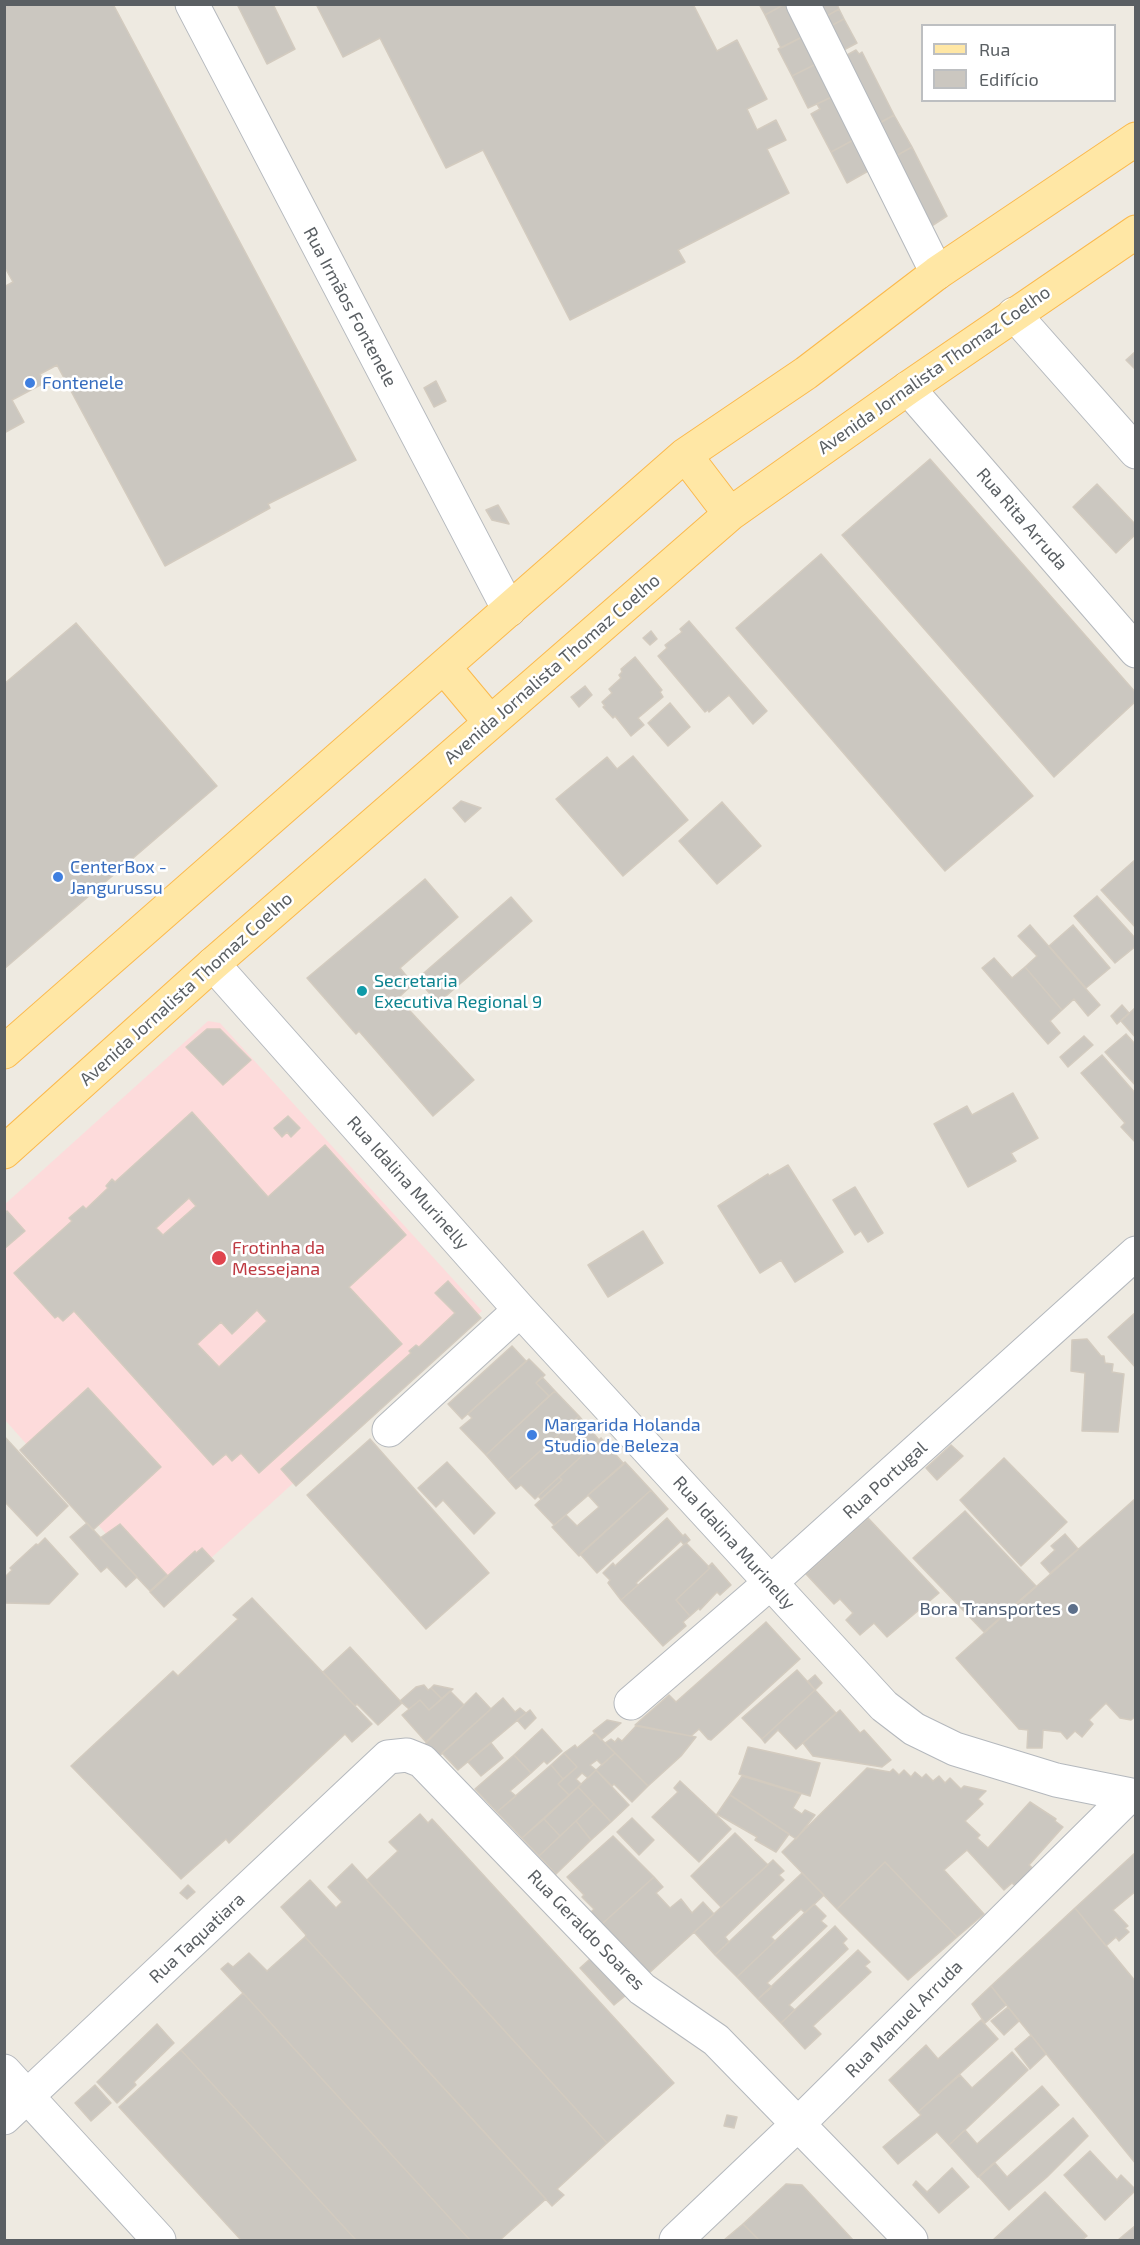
<!DOCTYPE html>
<meta charset="utf-8">
<style>
body{margin:0}
#map{position:relative;width:1140px;height:2245px;overflow:hidden;background:#eeeae1;font-family:"Exo 2",sans-serif}
canvas{display:block}
.frame{position:absolute;inset:0;border:6px solid #5a5f63;pointer-events:none}
.legend{position:absolute;left:921px;top:24px;width:195px;height:78px;box-sizing:border-box;background:#fff;border:2px solid #bdbfc1;margin:0;padding:8px 10px;list-style:none;font-size:18px;color:#5a5f63}
.legend li{display:flex;align-items:center;gap:12px;height:30px}
.legend b{width:30px;border:2px solid #bdbfc1}
</style>
<div id="map">
<canvas width="1140" height="2245"></canvas>
<div class="frame"></div>
<ul class="legend">
<li><b style="height:8px;background:#ffe7a5"></b>Rua</li>
<li><b style="height:16px;background:#cbc7c0"></b>Edifício</li>
</ul>
</div>
<script>
const context = document.querySelector('canvas').getContext('2d');
context.lineJoin = 'round';
function fillPath(path, color) { context.fillStyle = color; context.fill(path, 'evenodd'); }
const toPath = rows => new Path2D(rows.map(r => 'M' + r).join(''));
function trace(path, color, width, dash) { context.strokeStyle = color; context.lineWidth = width; context.lineCap = dash ? 'butt' : 'round'; context.setLineDash(dash || []); context.stroke(path); }
function write(font, color, halo, rows, align = 'center') {
  context.font = font + ' "Exo 2",sans-serif'; context.lineWidth = 5; context.setLineDash([]); context.textBaseline = 'middle'; context.strokeStyle = halo; context.fillStyle = color; for (const [text, x, y, turn = 0] of rows) {
    context.save(); context.translate(x, y); context.rotate((+turn || 0) * Math.PI / 180); context.textAlign = isNaN(turn) ? turn : align; if (halo) context.strokeText(text, 0, 0); context.fillText(text, 0, 0); context.restore();
  }
}
fillPath(toPath([
 [208,1021,220,1023,482,1311,165,1600,5,1420,4,1205]
]), '#fddbdb');
const building = toPath([
 [4,4,113,4,356,460,268,504,270,508,165,566,57,365,40,374,44,383,12,400,24,422,4,433,4,287,13,282,4,266,4,4],
 [237,4,273,4,295,49,267,64,237,4],
 [316,4,693,4,717,51,737,40,767,99,747,109,757,130,776,120,786,140,767,149,789,193,678,250,685,262,570,320,483,150,446,168,380,38,343,57,316,4],
 [759,4,785,4,765,15,759,4],
 [785,4,793,4,808,34,781,48,765,15,785,4],
 [810,4,837,4,839,9,818,21,810,4],
 [839,9,844,19,823,30,818,21,839,9],
 [844,19,857,43,836,54,823,30,844,19],
 [808,34,820,62,792,76,778,49,808,34],
 [856,50,859,54,862,52,894,115,873,127,838,60,856,50],
 [820,62,836,95,808,108,792,76,820,62],
 [840,93,861,136,831,152,811,114,820,109,817,104,840,93],
 [894,115,912,147,887,161,870,128,894,115],
 [861,136,877,166,847,183,831,152,861,136],
 [912,147,947,216,924,231,887,161,912,147],
 [1136,351,1136,370,1126,360,1136,351],
 [436,381,446,401,434,407,424,388,436,381],
 [930,459,1136,693,1136,701,1054,777,842,535,930,459],
 [1097,484,1136,525,1136,534,1116,553,1073,507,1097,484],
 [498,505,509,524,492,520,486,510,498,505],
 [821,554,1033,796,945,871,736,628,821,554],
 [689,621,767,711,753,724,729,695,709,712,708,710,705,712,658,656,667,648,665,645,682,632,680,629,689,621],
 [76,623,217,786,4,969,4,684,76,623],
 [651,631,657,639,650,645,643,638,651,631],
 [635,657,662,690,660,692,663,697,638,718,644,725,631,736,615,716,613,718,603,707,605,706,602,702,612,693,609,689,621,678,619,675,622,672,621,669,635,657],
 [585,686,592,695,579,707,571,697,585,686],
 [670,703,690,727,668,746,648,723,670,703],
 [633,756,688,820,623,876,556,799,607,757,617,769,633,756],
 [461,801,481,808,465,822,453,808,461,801],
 [722,802,761,846,717,884,679,841,722,802],
 [1136,859,1136,928,1101,890,1136,859],
 [425,879,458,917,400,968,413,984,398,998,474,1080,433,1116,359,1031,356,1034,307,978,425,879],
 [1097,896,1136,939,1136,946,1115,963,1074,916,1097,896],
 [511,897,532,921,438,1003,417,979,511,897],
 [1030,925,1100,1005,1088,1016,1074,999,1062,1010,1025,967,1037,956,1018,936,1030,925],
 [1073,925,1110,968,1086,988,1049,946,1073,925],
 [994,958,1012,978,1025,967,1062,1010,1050,1021,1060,1033,1048,1044,982,968,994,958],
 [1122,1005,1129,1013,1117,1024,1111,1016,1122,1005],
 [1136,1007,1136,1038,1121,1021,1136,1007],
 [207,1029,220,1029,251,1060,223,1085,186,1047,207,1029],
 [1126,1034,1136,1045,1136,1086,1105,1052,1126,1034],
 [1084,1036,1093,1045,1068,1067,1060,1057,1084,1036],
 [1102,1055,1136,1094,1136,1143,1121,1127,1125,1123,1081,1073,1102,1055],
 [1013,1093,1038,1138,1011,1153,1016,1161,968,1187,934,1124,967,1106,972,1115,1013,1093],
 [192,1112,268,1197,325,1145,406,1235,349,1287,402,1344,259,1473,241,1453,232,1461,226,1454,213,1465,74,1311,63,1321,58,1316,55,1318,14,1273,72,1221,69,1218,83,1206,86,1209,108,1188,106,1186,112,1179,115,1182,192,1112],
 [189,1198,196,1206,163,1235,156,1228,189,1198],
 [257,1310,267,1321,219,1367,197,1344,221,1322,232,1334,257,1310],
 [288,1116,300,1128,291,1137,287,1132,282,1137,274,1128,288,1116],
 [788,1165,843,1252,795,1282,781,1260,760,1273,718,1206,768,1174,769,1176,788,1165],
 [855,1187,883,1233,868,1242,861,1231,855,1235,833,1200,855,1187],
 [7,1211,25,1231,4,1249,4,1214,7,1211],
 [643,1231,663,1263,608,1297,588,1265,643,1231],
 [448,1281,481,1318,296,1486,281,1469,411,1353,409,1351,416,1345,419,1347,455,1313,435,1293,448,1281],
 [1136,1312,1136,1368,1108,1337,1136,1312],
 [1087,1339,1101,1356,1104,1356,1105,1363,1113,1364,1112,1372,1124,1374,1118,1432,1082,1431,1085,1373,1071,1371,1072,1340,1087,1339],
 [512,1346,526,1361,462,1419,448,1404,512,1346],
 [529,1359,545,1375,536,1383,549,1396,486,1455,460,1428,472,1418,468,1414,529,1359],
 [542,1377,555,1391,549,1396,536,1383,542,1377],
 [88,1388,161,1467,93,1530,20,1450,88,1388],
 [555,1391,579,1416,508,1480,486,1455,555,1391],
 [579,1416,599,1440,535,1499,521,1485,516,1489,508,1480,579,1416],
 [4,1436,68,1506,37,1536,4,1501,4,1436],
 [601,1438,624,1464,554,1525,535,1505,562,1480,559,1477,601,1438],
 [370,1439,489,1573,426,1629,307,1495,370,1439],
 [951,1445,963,1456,937,1480,926,1468,951,1445],
 [1004,1458,1067,1522,1021,1566,960,1500,1004,1458],
 [447,1462,495,1513,474,1534,443,1500,436,1507,418,1488,447,1462],
 [625,1462,651,1490,579,1556,552,1527,566,1515,577,1526,599,1507,588,1495,625,1462],
 [559,1477,562,1480,541,1499,538,1496,559,1477],
 [651,1490,668,1509,597,1573,580,1554,651,1490],
 [1136,1498,1136,1716,1131,1720,1120,1718,1106,1703,1089,1720,1093,1724,1082,1737,1075,1731,1067,1739,1061,1732,1043,1730,1042,1748,1027,1748,1028,1730,1019,1729,956,1658,1136,1498],
 [965,1511,1036,1586,984,1632,913,1558,965,1511],
 [667,1518,683,1536,685,1534,690,1540,684,1545,681,1541,636,1583,638,1585,621,1600,608,1583,610,1580,603,1573,613,1563,615,1566,667,1518],
 [868,1518,939,1593,887,1637,874,1623,860,1635,846,1620,853,1613,840,1599,834,1604,806,1574,868,1518],
 [87,1523,137,1577,126,1587,107,1567,101,1572,70,1537,87,1523],
 [120,1524,167,1575,150,1591,100,1538,120,1524],
 [1065,1534,1078,1549,1050,1573,1041,1563,1055,1550,1051,1546,1065,1534],
 [45,1538,78,1574,49,1604,4,1603,4,1578,12,1570,10,1568,36,1544,38,1545,45,1538],
 [686,1543,710,1568,676,1600,690,1616,683,1622,686,1626,663,1646,621,1600,686,1543],
 [202,1548,214,1561,164,1607,150,1592,195,1551,196,1553,202,1548],
 [712,1563,731,1585,720,1595,717,1592,700,1610,699,1608,690,1616,676,1600,710,1568,708,1567,712,1563],
 [252,1598,372,1724,352,1742,345,1734,229,1843,226,1839,181,1879,71,1766,173,1671,178,1676,238,1619,233,1615,252,1598],
 [766,1622,800,1659,711,1740,708,1739,699,1729,691,1736,635,1725,669,1695,676,1702,766,1622],
 [350,1647,402,1703,378,1725,357,1704,355,1706,323,1672,350,1647],
 [797,1670,815,1690,762,1739,742,1718,797,1670],
 [815,1675,822,1683,815,1690,808,1681,815,1675],
 [424,1685,428,1690,431,1688,442,1699,429,1710,420,1700,409,1709,400,1701,416,1687,424,1685],
 [434,1685,453,1689,442,1699,431,1688,434,1685],
 [815,1690,836,1713,796,1749,778,1730,765,1743,762,1739,815,1690],
 [450,1691,464,1705,426,1742,402,1715,420,1700,429,1710,450,1691],
 [476,1693,491,1709,437,1758,425,1744,476,1693],
 [503,1698,515,1712,520,1708,526,1713,458,1770,442,1753,503,1698],
 [530,1710,536,1718,525,1729,517,1720,530,1710],
 [840,1710,860,1733,864,1730,891,1760,882,1767,813,1756,803,1743,840,1710],
 [607,1720,621,1723,601,1740,593,1731,607,1720],
 [636,1726,696,1737,681,1756,648,1786,605,1743,611,1739,615,1742,618,1738,622,1741,636,1726],
 [542,1729,562,1751,547,1764,544,1761,531,1773,514,1755,542,1729],
 [595,1733,615,1753,602,1765,597,1760,590,1765,596,1770,588,1778,582,1773,576,1779,581,1784,569,1795,558,1784,577,1767,564,1753,575,1745,577,1748,595,1733],
 [491,1743,503,1758,481,1776,468,1762,491,1743],
 [748,1747,820,1763,810,1796,739,1774,748,1747],
 [564,1753,577,1767,563,1779,551,1765,564,1753],
 [615,1753,648,1786,632,1802,614,1784,612,1786,596,1770,615,1753],
 [514,1755,531,1773,510,1791,516,1796,497,1812,475,1789,514,1755],
 [551,1765,563,1779,558,1784,569,1795,522,1838,497,1812,551,1765],
 [867,1768,890,1772,893,1769,899,1775,904,1770,911,1777,915,1772,922,1778,926,1774,933,1781,939,1776,945,1783,950,1778,961,1789,964,1786,986,1791,978,1799,983,1804,965,1821,980,1835,977,1838,988,1848,1030,1802,1056,1819,1055,1821,1063,1827,1029,1865,1037,1872,1019,1889,1012,1883,1004,1890,967,1850,944,1870,984,1914,957,1937,885,1862,837,1909,782,1852,867,1768],
 [596,1770,629,1805,611,1822,578,1787,596,1770],
 [742,1776,801,1794,793,1808,802,1814,805,1810,815,1815,796,1839,730,1795,742,1776],
 [680,1781,731,1829,699,1862,652,1817,678,1792,674,1788,680,1781],
 [578,1787,594,1804,560,1836,544,1819,578,1787],
 [730,1795,789,1834,776,1852,755,1840,757,1837,717,1814,730,1795],
 [594,1804,611,1822,591,1840,576,1821,594,1804],
 [420,1814,428,1823,432,1819,674,2083,607,2143,367,1880,398,1851,389,1842,420,1814],
 [632,1818,654,1840,639,1855,617,1832,632,1818],
 [544,1819,560,1836,539,1856,522,1838,544,1819],
 [576,1821,591,1840,556,1874,539,1856,576,1821],
 [735,1833,768,1865,721,1907,691,1876,735,1833],
 [613,1836,654,1877,602,1924,591,1912,594,1909,582,1897,584,1895,567,1877,613,1836],
 [1136,1852,1136,1891,1113,1910,1128,1926,1125,1928,1129,1932,1119,1941,1116,1937,1106,1946,1075,1908,1136,1852],
 [773,1860,784,1871,779,1875,784,1880,725,1937,729,1942,715,1955,694,1932,773,1860],
 [885,1862,957,1937,908,1980,837,1909,885,1862],
 [352,1864,607,2143,557,2189,564,2195,552,2206,305,1937,306,1935,281,1907,310,1880,336,1908,342,1902,328,1887,352,1864],
 [802,1873,824,1895,805,1913,801,1909,771,1937,775,1941,737,1977,715,1955,802,1873],
 [654,1877,663,1887,656,1893,670,1908,681,1899,692,1913,703,1902,714,1914,648,1974,602,1924,654,1877],
 [188,1885,195,1892,187,1899,180,1893,188,1885],
 [814,1904,826,1916,821,1921,827,1926,767,1983,772,1987,758,1999,737,1977,814,1904],
 [1075,1908,1136,1982,1136,2164,991,1986,1075,1908],
 [835,1926,847,1939,843,1943,848,1949,789,2005,795,2010,781,2023,758,1999,835,1926],
 [305,1937,546,2199,500,2240,470,2240,221,1969,228,1963,233,1967,249,1953,267,1971,305,1937],
 [858,1950,870,1962,865,1966,871,1972,813,2026,821,2034,805,2049,781,2023,858,1950],
 [590,1959,625,1996,614,2005,580,1968,590,1959],
 [991,1986,1006,2005,985,2023,972,2004,991,1986],
 [243,1993,470,2240,356,2240,181,2050,243,1993],
 [1008,2007,1019,2021,1004,2035,991,2021,1008,2007],
 [981,2020,998,2039,918,2112,889,2080,926,2045,938,2059,981,2020],
 [157,2024,174,2043,134,2082,136,2085,117,2103,97,2082,157,2024],
 [1031,2035,1046,2054,1030,2069,1015,2049,1031,2035],
 [181,2050,356,2240,241,2240,119,2107,181,2050],
 [1012,2052,1028,2070,949,2145,937,2132,898,2164,883,2147,921,2115,918,2112,960,2075,972,2088,1012,2052],
 [95,2085,111,2103,91,2121,75,2103,95,2085],
 [1042,2086,1059,2105,978,2177,949,2145,965,2130,977,2144,1042,2086],
 [727,2115,737,2117,734,2128,724,2126,727,2115],
 [1073,2118,1088,2136,1047,2177,1009,2210,979,2177,995,2163,1007,2177,1073,2118],
 [1090,2151,1117,2180,1121,2175,1136,2190,1105,2220,1064,2175,1090,2151],
 [952,2168,969,2187,939,2213,913,2185,916,2181,927,2192,952,2168],
 [786,2184,802,2185,853,2240,759,2240,743,2224,786,2184],
 [1045,2192,1087,2236,1082,2240,993,2240,1045,2192],
 [743,2224,759,2240,724,2240,743,2224],
 [1136,2225,1136,2240,1118,2240,1136,2225]
]);
fillPath(building, '#cbc7c0');
trace(building, '#d3cbbf', 1.5);
const minor = toPath([
 [192,4,509,610],
 [803,4,937,273],
 [1014,314,1136,452],
 [908,388,1136,651],
 [213,964,520,1310,884,1706,914,1729,955,1749,1056,1780,1136,1796],
 [389,1430,520,1310],
 [631,1703,770,1583,1136,1253],
 [4,2071,159,2240],
 [4,2118,388,1757,407,1755,422,1761,642,1989,716,2040,911,2240],
 [676,2240,798,2124,1130,1795]
]);
const major = toPath([
 [685,455,730,514],
 [444,667,490,722],
 [4,1052,685,455,806,373,937,273,1136,139],
 [4,1152,213,964,730,514,908,388,1136,232]
]);
trace(minor, '#b4b8bd', 35);
trace(major, '#fbb94c', 35);
trace(minor, '#fff', 33);
trace(major, '#ffe7a5', 33);
for (const [x, y, r, color] of [
 [30,383,6,"#3f7fe0"],
 [58,877,6,"#3f7fe0"],
 [362,991,6,"#0f9aa8"],
 [219,1258,8,"#e0444e"],
 [532,1435,6,"#3f7fe0"],
 [1073,1609,6,"#5c6f8a"]
]) { const dot = new Path2D(); dot.arc(x, y, r, 0, 2 * Math.PI); context.fillStyle = color; context.fill(dot); trace(dot, '#fff', 2); }
write('18px', '#5a5f63', '#fff', [
 ["Rua Irmãos Fontenele",350,307,62],
 ["Avenida Jornalista Thomaz Coelho",934,370,-35],
 ["Rua Rita Arruda",1022,519,49],
 ["Avenida Jornalista Thomaz Coelho",552,669,-41],
 ["Avenida Jornalista Thomaz Coelho",186,989,-42],
 ["Rua Idalina Murinelly",408,1183,48],
 ["Rua Portugal",885,1480,-42],
 ["Rua Idalina Murinelly",734,1543,48],
 ["Rua Geraldo Soares",586,1930,46],
 ["Rua Taquatiara",197,1938,-43],
 ["Rua Manuel Arruda",904,2019,-45]
]);
write('18px', '#366cbe', '#fff', [
 ["Fontenele",42,383],
 ["CenterBox -",70,867],
 ["Jangurussu",70,888],
 ["Margarida Holanda",544,1425],
 ["Studio de Beleza",544,1446]
], 'left');
write('18px', '#0d838f', '#fff', [
 ["Secretaria",374,981],
 ["Executiva Regional 9",374,1002]
], 'left');
write('18px', '#be3a42', '#fff', [
 ["Frotinha da",232,1248],
 ["Messejana",232,1269]
], 'left');
write('18px', '#4e5e75', '#fff', [
 ["Bora Transportes",1061,1609]
], 'right');
</script>
